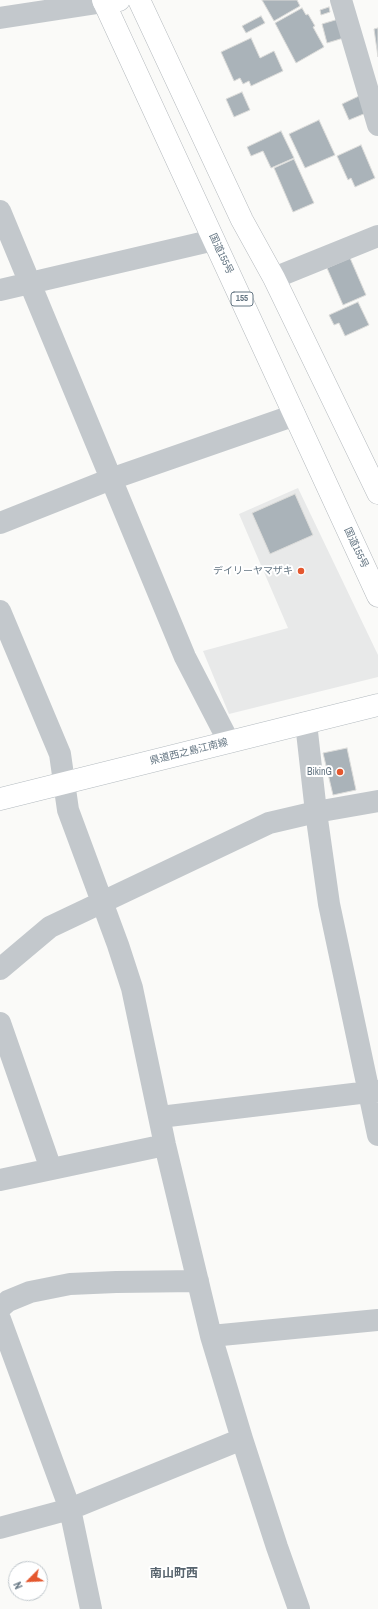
<!DOCTYPE html>
<meta charset="utf-8">
<style>
body{margin:0}
#map{position:relative;width:378px;height:1609px;overflow:hidden;background:#fafaf8;font-family:"Archivo Narrow",sans-serif}
canvas{display:block}
.north{position:absolute;left:8px;top:1561px;width:40px;height:40px;box-sizing:border-box;background:#fff;border:1px solid #c1c8cd;border-radius:50%;rotate:246deg;font-size:11px;font-weight:700;line-height:16px;text-align:center;color:#657683}
.north::after{content:'';display:block;margin:auto;width:14px;height:18px;background:#e4572e;clip-path:polygon(50% 0,100% 100%,50% 72%,0 100%)}
</style>
<div id="map">
<canvas width="378" height="1609"></canvas>
<div class="north">N</div>
</div>
<script>
const context = document.querySelector('canvas').getContext('2d');
context.lineJoin = 'round';
function fillPath(path, color) { context.fillStyle = color; context.fill(path, 'evenodd'); }
const toPath = rows => new Path2D(rows.map(r => 'M' + r).join(''));
function trace(path, color, width, dash) { context.strokeStyle = color; context.lineWidth = width; context.lineCap = dash ? 'butt' : 'round'; context.setLineDash(dash || []); context.stroke(path); }
function write(font, color, halo, rows, align = 'center') {
  context.font = font + ' "Archivo Narrow","Noto Sans JP",sans-serif'; context.lineWidth = 4; context.setLineDash([]); context.textBaseline = 'middle'; context.strokeStyle = halo; context.fillStyle = color; for (const [text, x, y, turn = 0] of rows) {
    context.save(); context.translate(x, y); context.rotate((+turn || 0) * Math.PI / 180); context.textAlign = isNaN(turn) ? turn : align; if (halo) context.strokeText(text, 0, 0); context.fillText(text, 0, 0); context.restore();
  }
}
fillPath(toPath([
 [298,488,378,655,378,677,229,714,203,651,288,628,239,514]
]), '#e8e9e9');
const building = toPath([
 [262,0,297,0,300,6,274,21,262,0],
 [329,7,330,12,321,15,320,10,329,7],
 [302,8,306,15,308,14,315,26,313,27,324,47,296,63,275,23,302,8],
 [261,16,265,23,246,33,242,26,261,16],
 [342,18,347,37,327,43,322,24,342,18],
 [378,28,378,57,374,29,378,28],
 [251,38,260,58,274,51,283,71,251,86,249,81,243,84,240,78,234,81,221,52,251,38],
 [242,92,250,110,234,117,226,99,242,92],
 [359,96,366,113,349,120,342,104,359,96],
 [319,120,335,155,305,168,289,134,319,120],
 [281,131,294,158,271,168,263,151,251,156,247,147,281,131],
 [361,145,375,178,355,187,351,178,348,180,337,156,361,145],
 [294,159,314,203,293,212,274,168,294,159],
 [350,258,366,295,343,305,327,268,350,258],
 [358,302,369,325,345,336,339,323,334,325,329,315,358,302],
 [295,494,313,535,270,554,252,513,295,494],
 [347,748,356,790,333,795,323,753,347,748]
]);
fillPath(building, '#aab3b9');
trace(building, '#dcdcda', 1);
const secondary = toPath([
 [104,2,119,0],
 [0,799,378,705]
]);
const trunk = toPath([
 [103,0,378,596],
 [139,0,242,220,274,278,378,493]
]);
trace(secondary, '#b3babf', 23);
trace(trunk, '#b4b9bd', 23);
trace(toPath([
 [341,0,378,125],
 [0,211,185,657,229,742],
 [274,278,378,236],
 [0,290,214,240],
 [0,523,111,479,295,415],
 [0,611,60,754,68,810,118,945,132,988,165,1145,211,1336,242,1439,277,1547,299,1609],
 [306,723,316,812,329,904,378,1135],
 [0,969,50,927,269,823,316,812,378,801],
 [0,1023,51,1169],
 [160,1117,378,1091],
 [0,1180,165,1145],
 [0,1308,8,1301,30,1292,70,1284,116,1282,198,1281],
 [0,1319,70,1509,91,1609],
 [211,1336,378,1320],
 [0,1528,70,1509,242,1439]
]), '#c3c8cc', 22);
trace(toPath([
 [0,18,104,2]
]), '#c3c8cc', 22);
trace(secondary, '#fff', 22);
trace(trunk, '#fff', 22);
for (const [x, y, r, color] of [
 [301,571,4,"#e4572e"],
 [340,772,4,"#e4572e"]
]) { const dot = new Path2D(); dot.arc(x, y, r, 0, 2 * Math.PI); context.fillStyle = color; context.fill(dot); trace(dot, '#fff', 1.5); }
for (const [x, y, w] of [
 [242,299,22]
]) { const box = new Path2D(); box.roundRect(x - w / 2, y - 7, w, 14, 3); context.fillStyle = '#fff'; context.fill(box); trace(box, '#657683', 1); }
write('bold 9px', '#657683', null, [
 ["155",242,299]
]);
write('10px', '#657683', '#fff', [
 ["国道155号",221,254,65],
 ["国道155号",356,548,65],
 ["県道西之島江南線",189,752,-14]
]);
write('10px', '#657683', '#fff', [
 ["デイリーヤマザキ",293,571],
 ["BikinG",332,772]
], 'right');
write('bold 12px', '#57646e', '#fff', [
 ["南山町西",174,1574]
]);
</script>
